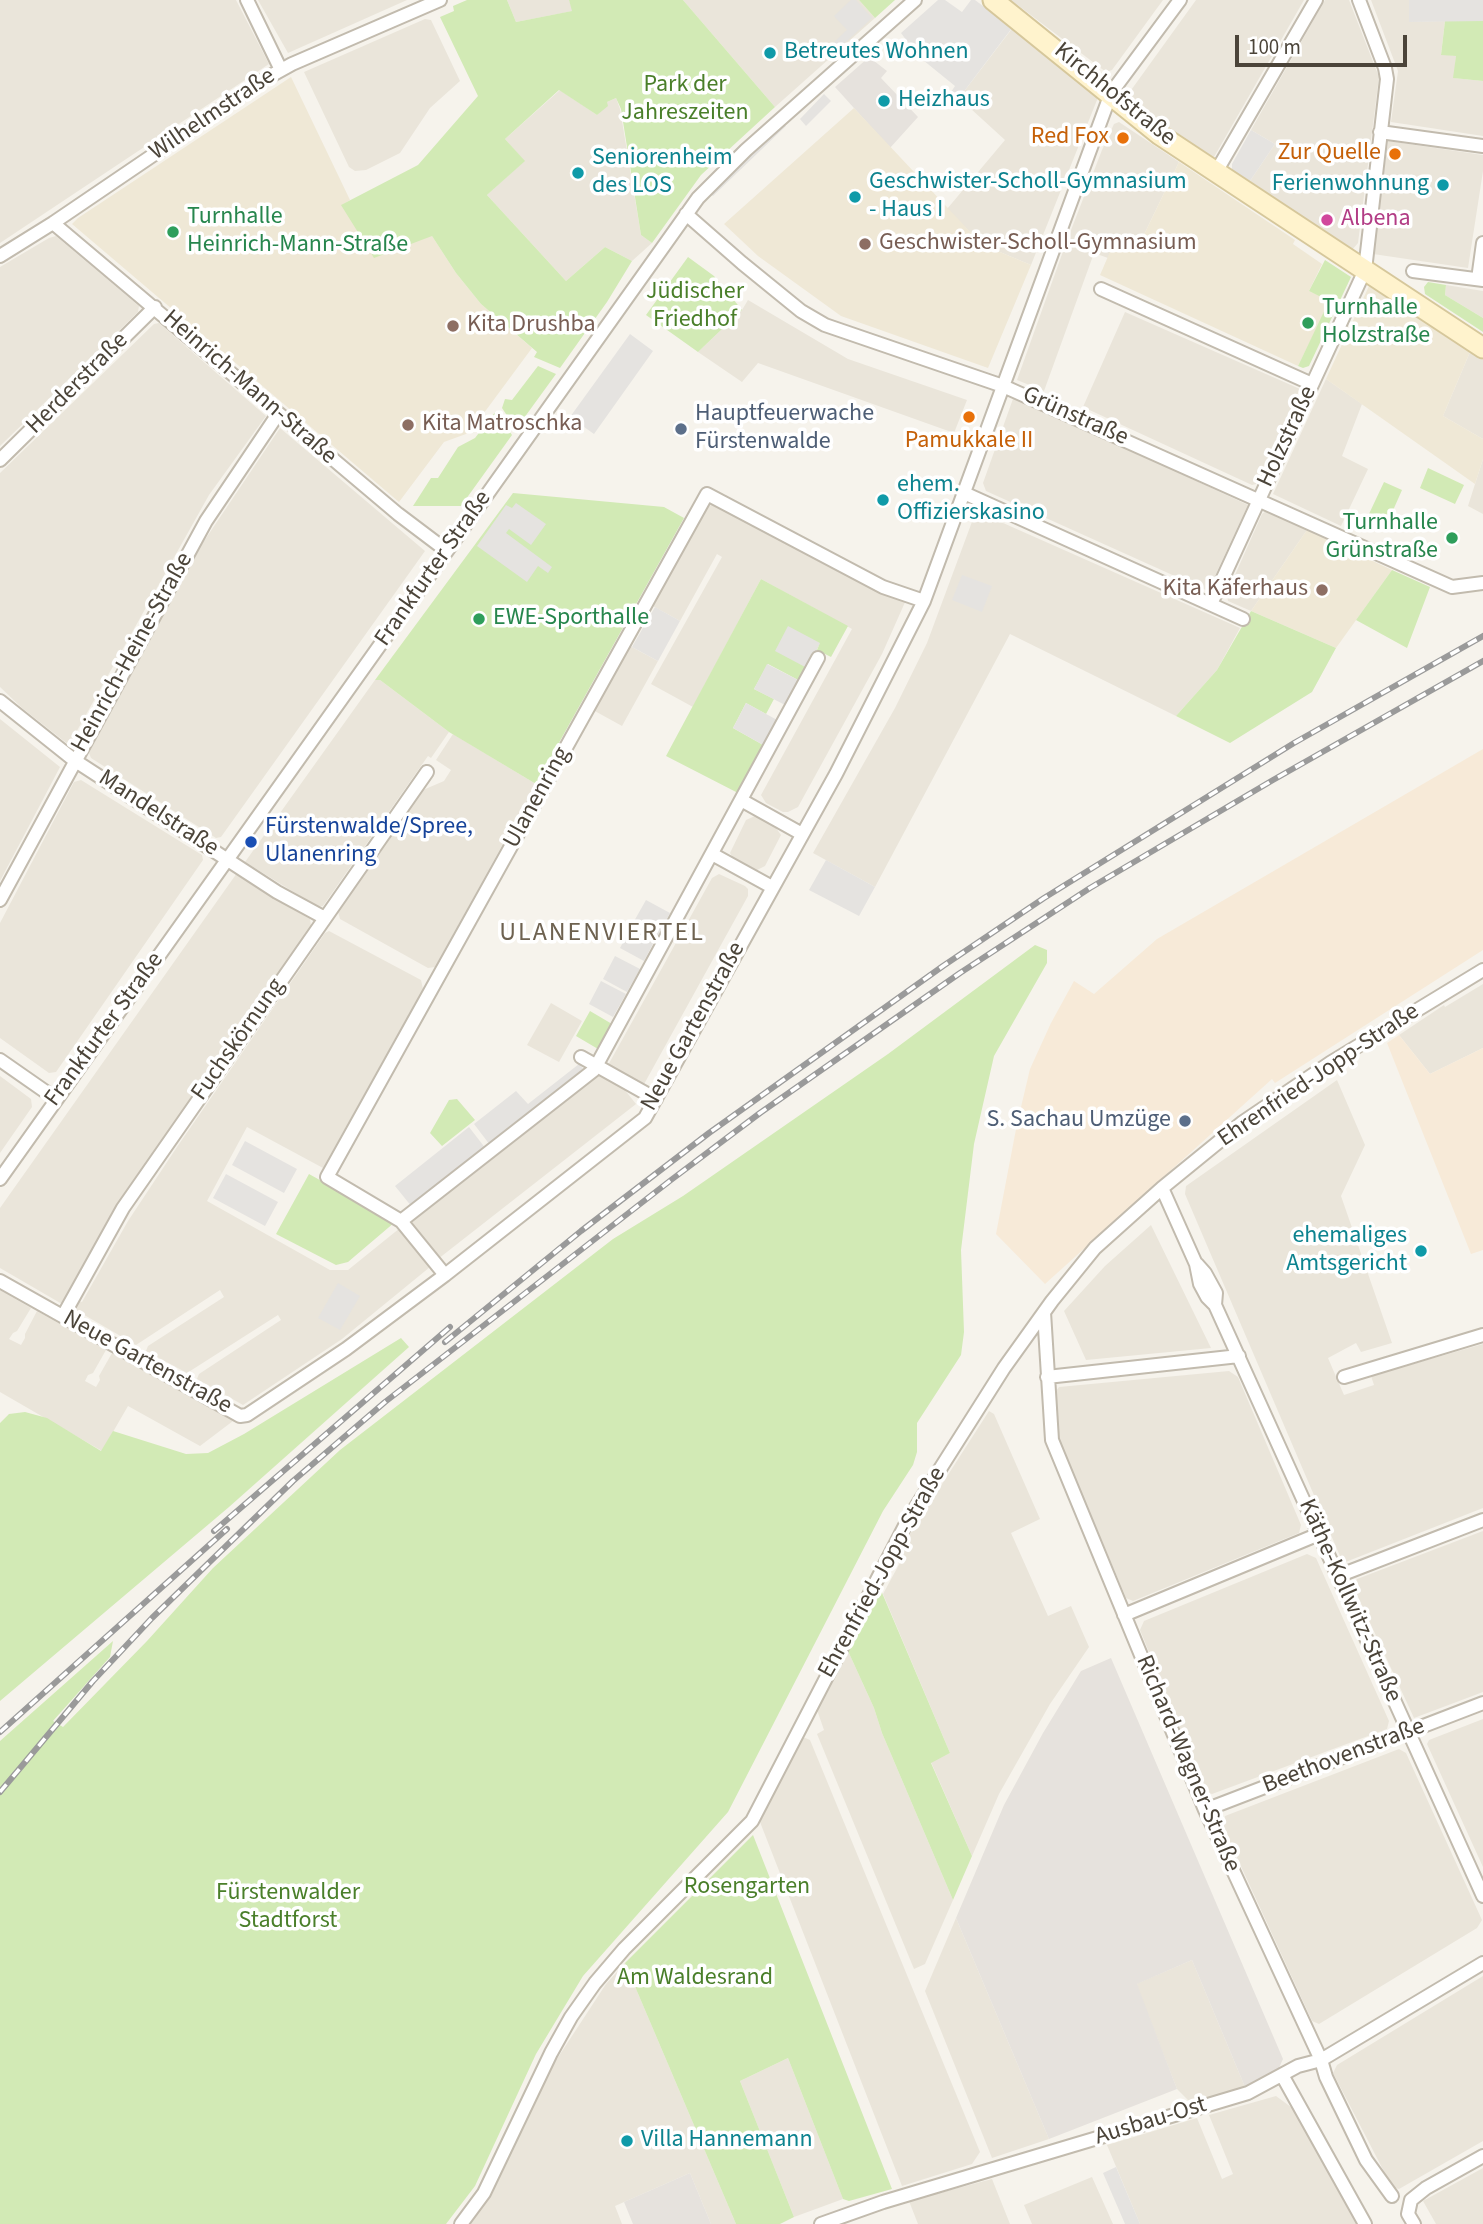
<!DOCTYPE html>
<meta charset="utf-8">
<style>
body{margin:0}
#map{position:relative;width:1483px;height:2224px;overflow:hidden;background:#f6f3ec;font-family:"Source Sans 3",sans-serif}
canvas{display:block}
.scale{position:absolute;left:1235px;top:35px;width:172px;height:32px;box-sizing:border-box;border:4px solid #4b4439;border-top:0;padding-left:9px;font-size:21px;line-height:24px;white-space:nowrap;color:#4b4439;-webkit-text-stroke:5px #fff;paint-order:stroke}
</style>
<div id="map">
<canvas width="1483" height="2224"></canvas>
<div class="scale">100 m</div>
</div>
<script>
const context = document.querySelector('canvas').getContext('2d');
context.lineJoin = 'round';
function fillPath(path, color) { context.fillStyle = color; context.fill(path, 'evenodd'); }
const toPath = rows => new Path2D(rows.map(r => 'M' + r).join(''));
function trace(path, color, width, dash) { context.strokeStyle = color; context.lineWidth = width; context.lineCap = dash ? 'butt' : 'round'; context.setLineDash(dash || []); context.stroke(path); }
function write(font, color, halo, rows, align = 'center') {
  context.font = font + ' "Source Sans 3",sans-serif'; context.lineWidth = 7; context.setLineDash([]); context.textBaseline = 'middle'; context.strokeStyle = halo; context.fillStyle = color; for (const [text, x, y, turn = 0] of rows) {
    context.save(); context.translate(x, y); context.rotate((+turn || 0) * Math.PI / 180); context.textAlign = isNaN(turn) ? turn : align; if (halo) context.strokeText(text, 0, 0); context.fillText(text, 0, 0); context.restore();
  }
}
fillPath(toPath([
 [0,0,236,0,269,64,0,243],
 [258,0,407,0,288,53],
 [507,0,569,0,573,11,516,22],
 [683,0,859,0,875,18,775,107],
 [1011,0,1163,0,1112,70,1106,72],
 [1196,0,1304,0,1214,157,1179,135,1129,97,1129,93],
 [1325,0,1349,0,1379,77,1358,243,1352,250,1250,181,1275,144,1251,130],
 [1371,0,1409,0,1409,22,1445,21,1441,54,1456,56,1454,78,1483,81,1483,136,1391,122,1398,71],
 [425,19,431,20,460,81,430,108,400,153,366,170,355,171,349,167,304,72],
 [1014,26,1099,95,1031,265,995,250,976,238,947,209,1005,140,959,98],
 [560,90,597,115,607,102,616,98,620,109,641,235,652,243,632,261,605,247,566,281,487,195,524,161,505,139],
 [1119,122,1179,162,1138,247,1116,238,1108,258,1094,253,1044,391,1017,380,1066,243,1102,150,1114,124],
 [1388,141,1483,155,1483,171,1468,268,1373,254],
 [56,236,139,306,138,312,0,446,0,267,49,238],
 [1446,285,1483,291,1483,318,1445,295],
 [748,300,848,359,967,400,954,433,758,363,742,382,698,352,742,310],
 [1125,312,1300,389,1256,484,1252,485,1083,407],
 [159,323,266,416,209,495,69,745,22,708,0,687,0,473,154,324],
 [1470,352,1483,360,1483,439,1443,416],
 [1326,379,1362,404,1342,456,1368,469,1341,526,1273,494],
 [1014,396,1248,505,1208,591,986,491,983,483],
 [280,428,425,551,221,837,216,838,91,758,89,753,192,559],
 [1483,459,1483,514,1468,506],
 [715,503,906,600,882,654,798,807,788,812,783,812,766,803,761,795,852,629,761,579,693,707,651,684,722,557,717,554,680,621,651,605,705,508],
 [976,511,1240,628,1217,670,1176,716,1010,634,875,887,813,853,895,708,927,643],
 [1266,511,1307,530,1251,611,1228,601,1227,593,1262,514],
 [628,645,658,661,622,726,593,710],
 [375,680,380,680,449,732,431,758,428,756,323,906,318,907,245,862],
 [0,719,60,767,0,881],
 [453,734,536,784,435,967,428,968,340,919,338,912,423,790,444,781,451,770,436,760],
 [81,780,202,855,203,860,56,1072,49,1073,0,1038,0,923,74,782],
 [755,816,776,828,781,835,765,866,757,870,733,858,730,853,746,820],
 [237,873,275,899,310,919,311,926,112,1212,62,1304,0,1268,0,1208],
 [719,874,745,886,748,889,748,896,643,1086,607,1067,712,878],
 [329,931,421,980,423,989,323,1168,247,1127,207,1201,330,1270,348,1270,400,1228,430,1267,342,1339,243,1405,197,1379,199,1374,281,1320,278,1315,187,1373,146,1351,148,1346,224,1297,220,1290,136,1345,74,1309,78,1301,82,1302,128,1221,177,1147,325,933],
 [1483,984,1483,1048,1430,1074,1399,1035,1444,1005,1445,1007],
 [551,1003,582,1021,559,1062,527,1045],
 [600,1072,620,1084,636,1104,438,1259,409,1221],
 [0,1076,31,1099,32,1107,0,1153],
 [1337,1080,1365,1145,1341,1196,1392,1343,1361,1352,1356,1343,1328,1358,1344,1395,1374,1385,1371,1376,1483,1344,1483,1508,1343,1563,1185,1194,1186,1186],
 [1151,1225,1211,1348,1086,1360,1064,1311,1105,1266],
 [0,1290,31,1308,17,1331,13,1333,9,1339,21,1345,25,1338,25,1334,37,1311,106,1350,93,1373,88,1375,85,1381,96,1387,100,1380,99,1376,112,1353,233,1421,200,1446,128,1406,102,1451,0,1392],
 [1229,1371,1238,1377,1301,1525,1299,1533,1133,1601,1126,1598,1057,1434,1054,1394,1059,1387],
 [989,1411,994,1414,1040,1519,1011,1533,1048,1616,1071,1606,1089,1647,1050,1704,999,1794,972,1856,931,1762,950,1753,883,1594,902,1559,899,1551],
 [1483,1531,1483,1692,1414,1718,1353,1586,1357,1579],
 [1307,1554,1316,1558,1389,1721,1387,1729,1212,1794,1206,1792,1140,1630,1144,1621],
 [848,1651,874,1708,882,1733,953,1900,925,1964,914,1969,817,1734,824,1730,817,1710],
 [1483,1719,1483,1867,1427,1744,1429,1740],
 [803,1737,810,1740,980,2152,972,2164,902,2186,760,1822],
 [1399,1749,1406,1753,1482,1920,1477,1928,1319,2024,1312,2021,1222,1825,1225,1816],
 [956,1918,1049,2139,992,2158,925,1991],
 [1192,1960,1245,2087,1222,2096,1191,2103,1177,2089,1136,1984],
 [625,1963,736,2224,711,2224,690,2173,615,2206,622,2224,470,2224,492,2194,551,2068,606,1984],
 [1483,1976,1483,2141,1399,2189,1392,2187,1333,2073,1337,2065],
 [788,2058,843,2199,794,2217,740,2081],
 [1276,2096,1299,2113,1360,2224,1140,2224,1107,2145,1197,2118,1222,2179,1233,2174,1209,2115],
 [1483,2168,1483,2224,1436,2224,1423,2201],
 [1092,2177,1113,2224,1032,2224,1024,2205],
 [992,2179,1010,2224,918,2224,909,2201]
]), '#eae5da');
fillPath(toPath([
 [1483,749,1483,950,1275,1083,1272,1079,1045,1284,996,1234,1017,1124,1030,1069,1051,1023,1074,981,1094,994,1157,939],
 [1399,1035,1430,1074,1483,1048,1483,1250,1471,1254,1387,1043]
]), '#f7ead8');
fillPath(toPath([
 [869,57,887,71,881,78,918,117,890,148,835,87],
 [1111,1658,1283,2059,1278,2070,1245,2087,1192,1960,1137,1984,1177,2089,1049,2139,956,1918,1004,1805,1043,1733,1081,1671],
 [690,2173,711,2224,633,2224,624,2202]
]), '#e6e2dd');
fillPath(toPath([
 [291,77,350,200,342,205,432,236,456,273,481,304,532,348,481,417,466,434,444,442,399,502,72,224,78,218],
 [854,108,976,238,995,250,1031,265,988,368,841,316,758,256,724,224],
 [1179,162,1295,240,1293,244,1322,264,1309,291,1330,301,1298,366,1100,275,1116,238,1138,247],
 [1369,286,1470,352,1443,416,1483,439,1483,459,1475,484,1326,379],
 [1307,530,1392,570,1336,648,1251,611]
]), '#efe8d6');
fillPath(toPath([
 [467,0,507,0,516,22,572,11,569,0,683,0,775,107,701,175,652,243,641,235,621,109,616,98,607,102,608,106,597,115,559,90,505,139,525,161,487,195,566,281,605,247,632,261,607,302,560,368,534,357,537,352,481,304,456,273,432,236,374,258,341,205,418,165,478,96,440,17,454,11,453,6],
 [859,0,895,0,875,18],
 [1445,21,1483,21,1483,81,1453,78,1456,56,1441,55],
 [688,257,714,276,742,310,698,352,646,315],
 [1325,260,1351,277,1309,366,1303,368,1298,366,1329,301,1309,291],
 [1428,282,1446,285,1445,295,1483,318,1483,332,1425,294,1424,287],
 [538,366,556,374,516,429,502,408,505,399,512,400],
 [496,411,512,435,461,506,413,506,431,478,438,478,458,447,475,438],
 [1428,468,1464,485,1455,504,1420,488],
 [1384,482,1402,490,1387,524,1368,516],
 [513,493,664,507,684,518,536,784,449,732,380,680,375,680],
 [1392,570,1430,587,1407,648,1356,620],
 [761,579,848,626,831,657,817,650,820,643,800,681,768,664,754,689,774,699,766,714,746,703,733,728,765,746,738,793,666,756],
 [1251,611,1336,648,1312,692,1230,743,1176,716,1217,670],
 [1035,945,1047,950,1047,963,994,1056,974,1144,961,1250,964,1332,961,1355,917,1423,917,1452,913,1465,883,1511,728,1812,583,1976,536,2054,475,2186,446,2224,0,2224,0,1741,113,1641,110,1657,53,1721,63,1727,147,1641,213,1568,340,1450,613,1239,683,1196,888,1054],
 [590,1011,612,1024,598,1049,576,1036],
 [457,1099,475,1120,442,1146,430,1133,449,1100],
 [309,1174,395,1222,348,1262,336,1265,276,1234],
 [401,1338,409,1347,229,1507,0,1701,0,1423,9,1414,25,1412,47,1418,101,1451,113,1431,186,1454,208,1453,244,1434],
 [880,1588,950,1753,931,1763,972,1856,953,1900,882,1733,874,1708,848,1651],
 [753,1835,892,2189,849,2201,843,2199,788,2058,740,2081,794,2217,780,2224,736,2224,625,1963]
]), '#d2eab5');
fillPath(toPath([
 [851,0,856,0,872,18,836,51,831,45,847,30,834,16],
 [938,0,945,0,962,12,971,0,975,0,1012,28,959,98,951,92,955,86,918,56,901,33],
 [1409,0,1483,0,1483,21,1409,22],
 [824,94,831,101,806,126,800,119],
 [783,123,786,126,713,196,710,194],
 [1251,130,1275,144,1250,181,1232,170,1232,164],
 [630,334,653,351,594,434,570,417],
 [516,503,546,524,531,545,509,529,506,533,552,567,548,573,538,566,527,582,477,546,506,505,512,508],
 [962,575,992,586,982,612,952,600],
 [655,607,680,621,658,661,632,647],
 [788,626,820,643,807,668,775,651],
 [767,664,800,681,787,706,754,689],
 [746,703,779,721,765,746,733,728],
 [826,860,875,887,859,916,809,890],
 [646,900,670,913,658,936,633,923],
 [632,925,656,938,644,961,620,948],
 [615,956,640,969,627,992,603,979],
 [601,981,626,994,613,1017,589,1004],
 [579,1064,585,1071,490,1145,474,1124,516,1091,528,1104],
 [469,1127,486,1149,412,1207,395,1186],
 [245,1141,297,1169,284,1193,232,1165],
 [226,1174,278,1202,265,1226,213,1198],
 [338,1283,360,1296,340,1330,318,1318],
 [1116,2167,1140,2224,1125,2224,1103,2173]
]), '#e5e3e0');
const street = toPath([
 [247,0,281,70],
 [1380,132,1483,146],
 [1216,172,1316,0],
 [686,214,742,263,801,311,825,325,1003,386,1452,587,1483,583],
 [53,223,398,514,447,551],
 [0,256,53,223,265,79,292,64,440,0],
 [1413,271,1483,280],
 [1478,279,1483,243],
 [1101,289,1312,384],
 [0,460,155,307],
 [964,493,1243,619],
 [1211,604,1365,270,1387,79,1385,68,1359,0],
 [0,701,74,760,277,892,323,917],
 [741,800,802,834],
 [712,854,772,887],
 [0,900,206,521,278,414],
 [581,1057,656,1099],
 [0,1060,56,1099],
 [0,1179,698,198,746,150,915,0],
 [1162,1188,1196,1264,1200,1284,1207,1297,1215,1305,1483,1896],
 [401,1221,594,1070,818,658],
 [1197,1264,1205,1273,1216,1293,1215,1305],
 [445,1275,401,1221,327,1177,707,494,883,587,924,601],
 [0,1281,240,1416,247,1415,346,1349,445,1275,645,1118,836,774,924,601,1111,93,1180,0],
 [1044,1312,1052,1440,1205,1810,1321,2060,1326,2077,1366,2160,1392,2196],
 [63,1316,123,1208,427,772],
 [1047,1377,1239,1356],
 [1344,1377,1483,1335],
 [1338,1576,1483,1520],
 [1124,1615,1319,1534],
 [1205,1810,1483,1703],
 [1282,2075,1365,2224],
 [461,2224,484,2193,551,2053,571,2017,595,1983,624,1949,752,1821,909,1518,1004,1368,1052,1301,1095,1248,1162,1188,1243,1122,1330,1063,1483,970],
 [821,2224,883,2202,1248,2093,1298,2066,1321,2060,1483,1963],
 [1414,2224,1408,2214,1411,2200,1426,2188,1483,2156]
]);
const secondary = toPath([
 [993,0,1160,135,1483,348]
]);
trace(street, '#c2bbae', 16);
trace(secondary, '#d6c79b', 23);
trace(street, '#fff', 12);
trace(secondary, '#fff3cd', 19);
const rail = toPath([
 [445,1342,581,1231,709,1133,943,966,1044,898,1294,743,1483,636],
 [214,1531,450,1327],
 [0,1732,227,1529],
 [0,1792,93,1681,152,1618,293,1481,385,1402,671,1180,760,1113,960,973,1090,888,1273,780,1483,661]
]);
trace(rail, '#9a9a9a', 6);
trace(rail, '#fff', 3.5, [10]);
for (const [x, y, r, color] of [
 [770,53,7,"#0f9aa8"],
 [884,101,7,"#0f9aa8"],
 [1123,138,7,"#e8710a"],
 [1395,154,7,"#e8710a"],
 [578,173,7,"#0f9aa8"],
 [1443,185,7,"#0f9aa8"],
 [855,197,7,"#0f9aa8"],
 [1327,220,7,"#d1479c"],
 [173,232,7,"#2e9e5b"],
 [865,244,7,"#8d6e63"],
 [1308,323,7,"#2e9e5b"],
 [453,326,7,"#8d6e63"],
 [969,417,7,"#e8710a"],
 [408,425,7,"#8d6e63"],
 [681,429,7,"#5c6f8a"],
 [883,500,7,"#0f9aa8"],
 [1452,538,7,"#2e9e5b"],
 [1322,590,7,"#8d6e63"],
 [479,619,7,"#2e9e5b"],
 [251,842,7,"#1a4fb4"],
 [1185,1121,7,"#5c6f8a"],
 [1421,1251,7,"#0f9aa8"],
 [627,2141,7,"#0f9aa8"]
]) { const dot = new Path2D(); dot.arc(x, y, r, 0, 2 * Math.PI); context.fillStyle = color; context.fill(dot); trace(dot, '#fff', 2.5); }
write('24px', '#0d838f', '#fff', [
 ["Betreutes Wohnen",784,53],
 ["Heizhaus",898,101],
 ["Seniorenheim",592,159],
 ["des LOS",592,187],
 ["Geschwister-Scholl-Gymnasium",869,183],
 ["- Haus I",869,211],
 ["Ferienwohnung",1429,185,"right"],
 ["ehem.",897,486],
 ["Offizierskasino",897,514],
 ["ehemaliges",1407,1237,"right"],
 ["Amtsgericht",1407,1265,"right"],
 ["Villa Hannemann",641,2141]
], 'left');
write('24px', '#4a7f2a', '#fff', [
 ["Park der",685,86],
 ["Jahreszeiten",685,114],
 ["Jüdischer",695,293],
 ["Friedhof",695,321],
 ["Rosengarten",747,1888],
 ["Fürstenwalder",288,1894],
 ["Stadtforst",288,1922],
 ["Am Waldesrand",695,1979]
]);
write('24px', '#4b4439', '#fff', [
 ["Kirchhofstraße",1114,95,39],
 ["Wilhelmstraße",213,115,-34],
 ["Herderstraße",78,384,-45],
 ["Heinrich-Mann-Straße",249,388,41],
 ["Grünstraße",1075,417,24],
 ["Holzstraße",1288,437,-65],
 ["Frankfurter Straße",434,569,-55],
 ["Heinrich-Heine-Straße",133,653,-61],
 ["Ulanenring",538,798,-61],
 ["Mandelstraße",158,814,33],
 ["Neue Gartenstraße",694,1027,-61],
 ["Frankfurter Straße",105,1030,-54],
 ["Fuchskörnung",239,1040,-55],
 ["Ehrenfried-Jopp-Straße",1319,1076,-34],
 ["Neue Gartenstraße",147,1363,29],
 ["Ehrenfried-Jopp-Straße",883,1573,-61],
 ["Käthe-Kollwitz-Straße",1349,1601,66],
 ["Beethovenstraße",1344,1757,-21],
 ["Richard-Wagner-Straße",1187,1764,67],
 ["Ausbau-Ost",1151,2122,-17]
]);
write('24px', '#c56008', '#fff', [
 ["Red Fox",1109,138],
 ["Zur Quelle",1381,154],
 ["Pamukkale II",969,442,"center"]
], 'right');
write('24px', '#27864d', '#fff', [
 ["Turnhalle",187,218],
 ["Heinrich-Mann-Straße",187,246],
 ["Turnhalle",1322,309],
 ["Holzstraße",1322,337],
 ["Turnhalle",1438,524,"right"],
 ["Grünstraße",1438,552,"right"],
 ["EWE-Sporthalle",493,619]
], 'left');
write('24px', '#b23c85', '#fff', [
 ["Albena",1341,220]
], 'left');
write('24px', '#785e54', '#fff', [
 ["Geschwister-Scholl-Gymnasium",879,244],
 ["Kita Drushba",467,326],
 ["Kita Matroschka",422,425],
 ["Kita Käferhaus",1308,590,"right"]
], 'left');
write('24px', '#4e5e75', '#fff', [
 ["Hauptfeuerwache",695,415],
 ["Fürstenwalde",695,443],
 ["S. Sachau Umzüge",1171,1121,"right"]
], 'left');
write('24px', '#164399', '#fff', [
 ["Fürstenwalde/Spree,",265,828],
 ["Ulanenring",265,856]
], 'left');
context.letterSpacing = '2px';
write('26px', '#6e6250', '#fff', [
 ["ULANENVIERTEL",602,934]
]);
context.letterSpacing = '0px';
</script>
